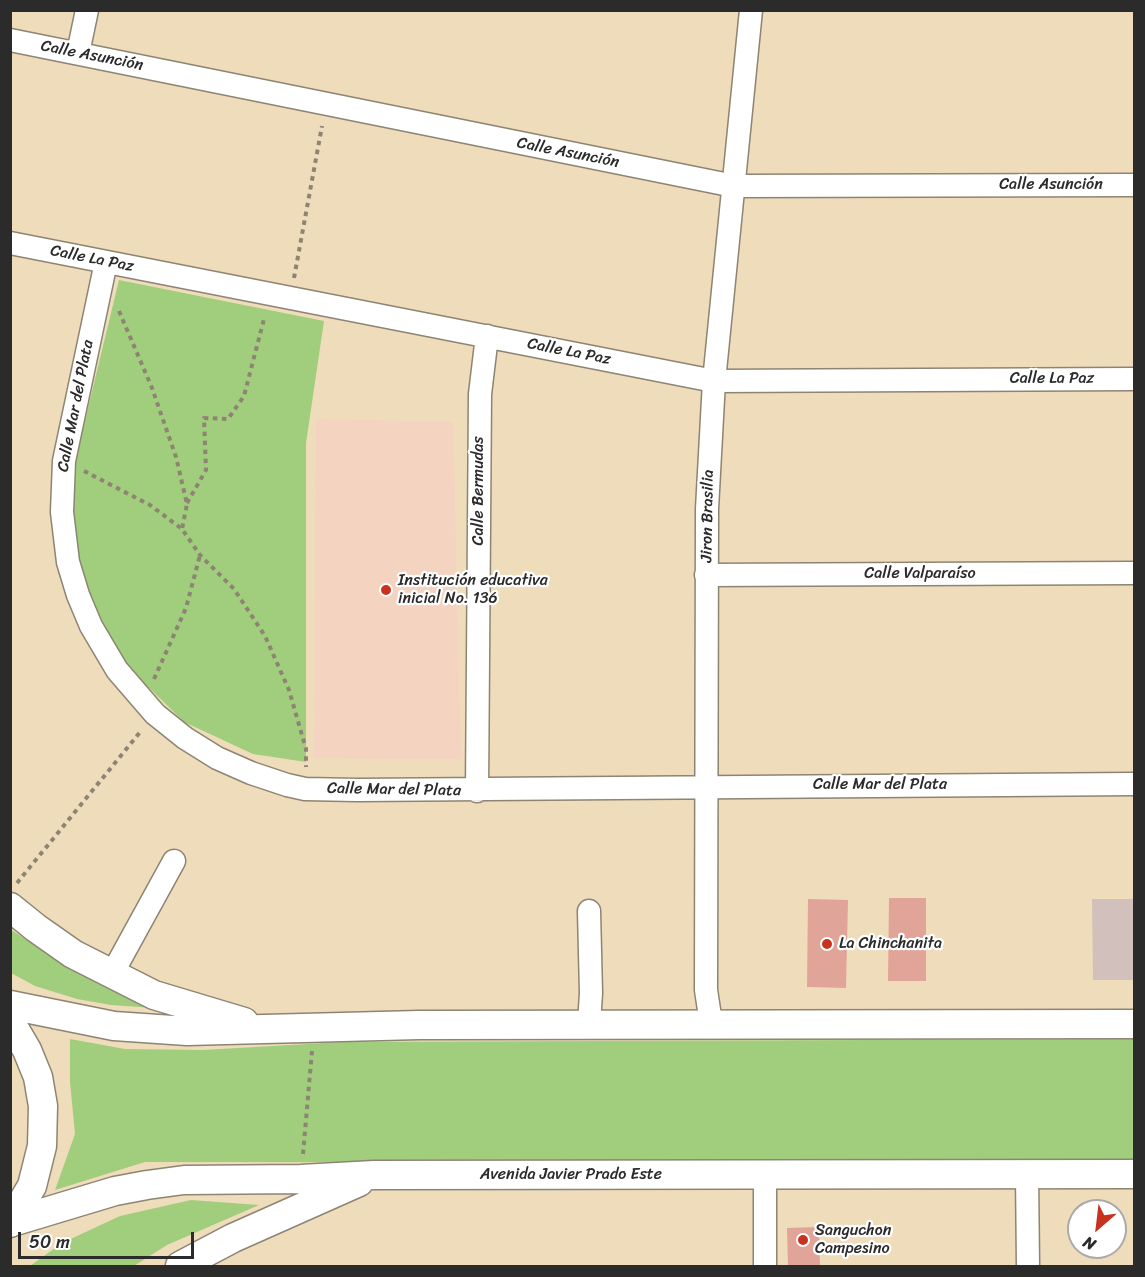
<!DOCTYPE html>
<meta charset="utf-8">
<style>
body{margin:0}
#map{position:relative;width:1145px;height:1277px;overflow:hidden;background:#efdcbb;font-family:Sriracha,sans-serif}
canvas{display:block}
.frame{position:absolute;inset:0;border:12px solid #2b2b2b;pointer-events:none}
.north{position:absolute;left:1067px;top:1199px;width:60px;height:60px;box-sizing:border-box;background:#fff;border:2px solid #aaa;border-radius:50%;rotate:208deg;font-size:16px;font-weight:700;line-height:24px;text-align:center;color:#2b2b2b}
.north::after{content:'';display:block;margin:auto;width:21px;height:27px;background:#c8321e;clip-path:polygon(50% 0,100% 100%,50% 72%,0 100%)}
.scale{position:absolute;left:18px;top:1232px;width:176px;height:27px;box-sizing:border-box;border:3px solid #2b2b2b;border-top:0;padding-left:8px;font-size:18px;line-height:21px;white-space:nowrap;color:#2b2b2b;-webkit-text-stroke:4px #fff;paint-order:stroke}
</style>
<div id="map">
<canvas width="1145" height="1277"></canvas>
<div class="frame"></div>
<div class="north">N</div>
<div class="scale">50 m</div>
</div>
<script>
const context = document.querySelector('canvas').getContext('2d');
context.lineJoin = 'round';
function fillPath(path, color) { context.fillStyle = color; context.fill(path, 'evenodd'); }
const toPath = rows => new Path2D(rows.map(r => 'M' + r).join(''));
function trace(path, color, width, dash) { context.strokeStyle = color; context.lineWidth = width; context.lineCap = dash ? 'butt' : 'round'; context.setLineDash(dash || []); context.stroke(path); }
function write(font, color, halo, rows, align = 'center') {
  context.font = font + ' Sriracha,sans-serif'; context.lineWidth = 4.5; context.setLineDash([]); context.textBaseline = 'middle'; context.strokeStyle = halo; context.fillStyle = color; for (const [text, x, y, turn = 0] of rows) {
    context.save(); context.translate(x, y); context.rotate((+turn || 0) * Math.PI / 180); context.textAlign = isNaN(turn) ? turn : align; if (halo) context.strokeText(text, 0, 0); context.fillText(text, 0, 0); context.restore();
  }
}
fillPath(toPath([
 [316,419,453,422,461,759,314,758]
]), '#f5d3c1');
fillPath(toPath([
 [1092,899,1134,899,1134,980,1093,980]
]), '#d1c0bc');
fillPath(toPath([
 [119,280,324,321,306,443,306,762,253,754,184,722,129,668,101,625,77,557,71,478],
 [10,929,80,974,154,1008,111,1005,77,999,35,986,11,973],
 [70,1039,125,1049,203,1050,342,1042,1134,1039,1134,1163,145,1162,55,1190,75,1134,70,1082],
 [191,1200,259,1205,167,1245,134,1266,30,1266,62,1243,120,1216]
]), '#a1ce7c');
fillPath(toPath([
 [889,898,926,898,926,981,888,981],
 [808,899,848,900,846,988,807,987],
 [819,1227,820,1266,788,1266,787,1228]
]), '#e1a498');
const minor = toPath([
 [10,40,734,186,1134,185],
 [78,53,87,10],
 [10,243,714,381,1134,379],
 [106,262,64,461,62,512,68,562,78,595,91,626,117,670,155,714,185,738,217,758,251,773,287,785,305,789,357,790,1134,784],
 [706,575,1134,573],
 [477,791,480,394,487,336],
 [589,911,591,993,589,1024],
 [112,974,174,861],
 [711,1023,706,990,707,509,714,381,751,10],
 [1027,1174,1028,1266],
 [765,1266,765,1174]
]);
const major = toPath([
 [10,907,36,928,73,954,154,995,244,1022],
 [10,1005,114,1026,187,1031,419,1025,1134,1024],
 [10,1021,27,1050,38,1077,43,1106,42,1146,32,1186,10,1223],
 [12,1222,115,1191,147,1185,184,1180,301,1179,374,1175,1134,1174],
 [180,1266,233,1238,359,1182]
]);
trace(minor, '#8d8473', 25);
trace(major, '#8d8473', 31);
trace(toPath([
 [294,278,322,126],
 [119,311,152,388,176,457,187,504,182,529],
 [84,471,150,505,182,529,200,555,234,589,265,636,289,690,306,749,306,767],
 [187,503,206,470,204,418,228,419,244,396,264,319],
 [154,679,186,608,200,555],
 [17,883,141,731],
 [303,1154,312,1051]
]), '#8d8473', 4, [4.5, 4.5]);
trace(minor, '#fff', 22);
trace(major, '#fff', 28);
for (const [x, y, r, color] of [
 [386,590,6,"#c8321e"],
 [827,944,6,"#c8321e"],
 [803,1240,6,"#c8321e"]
]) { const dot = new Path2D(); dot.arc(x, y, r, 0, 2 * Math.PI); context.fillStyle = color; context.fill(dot); trace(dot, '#fff', 2); }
write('16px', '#2b2b2b', '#fff', [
 ["Calle Asunción",92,56,11],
 ["Calle Asunción",568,153,11],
 ["Calle Asunción",1051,185],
 ["Calle La Paz",92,259,11],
 ["Calle La Paz",569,352,11],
 ["Calle La Paz",1052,379],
 ["Calle Mar del Plata",76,406,-79],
 ["Calle Bermudas",479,491,-90],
 ["Jiron Brasilia",708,516,-89],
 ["Calle Valparaíso",920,574],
 ["Calle Mar del Plata",880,785],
 ["Calle Mar del Plata",394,790,1],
 ["Avenida Javier Prado Este",571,1175]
]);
write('16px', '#2b2b2b', '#fff', [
 ["Institución educativa",398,581],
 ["inicial No. 136",398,599],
 ["La Chinchanita",839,944],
 ["Sanguchon",815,1231],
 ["Campesino",815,1249]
], 'left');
</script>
